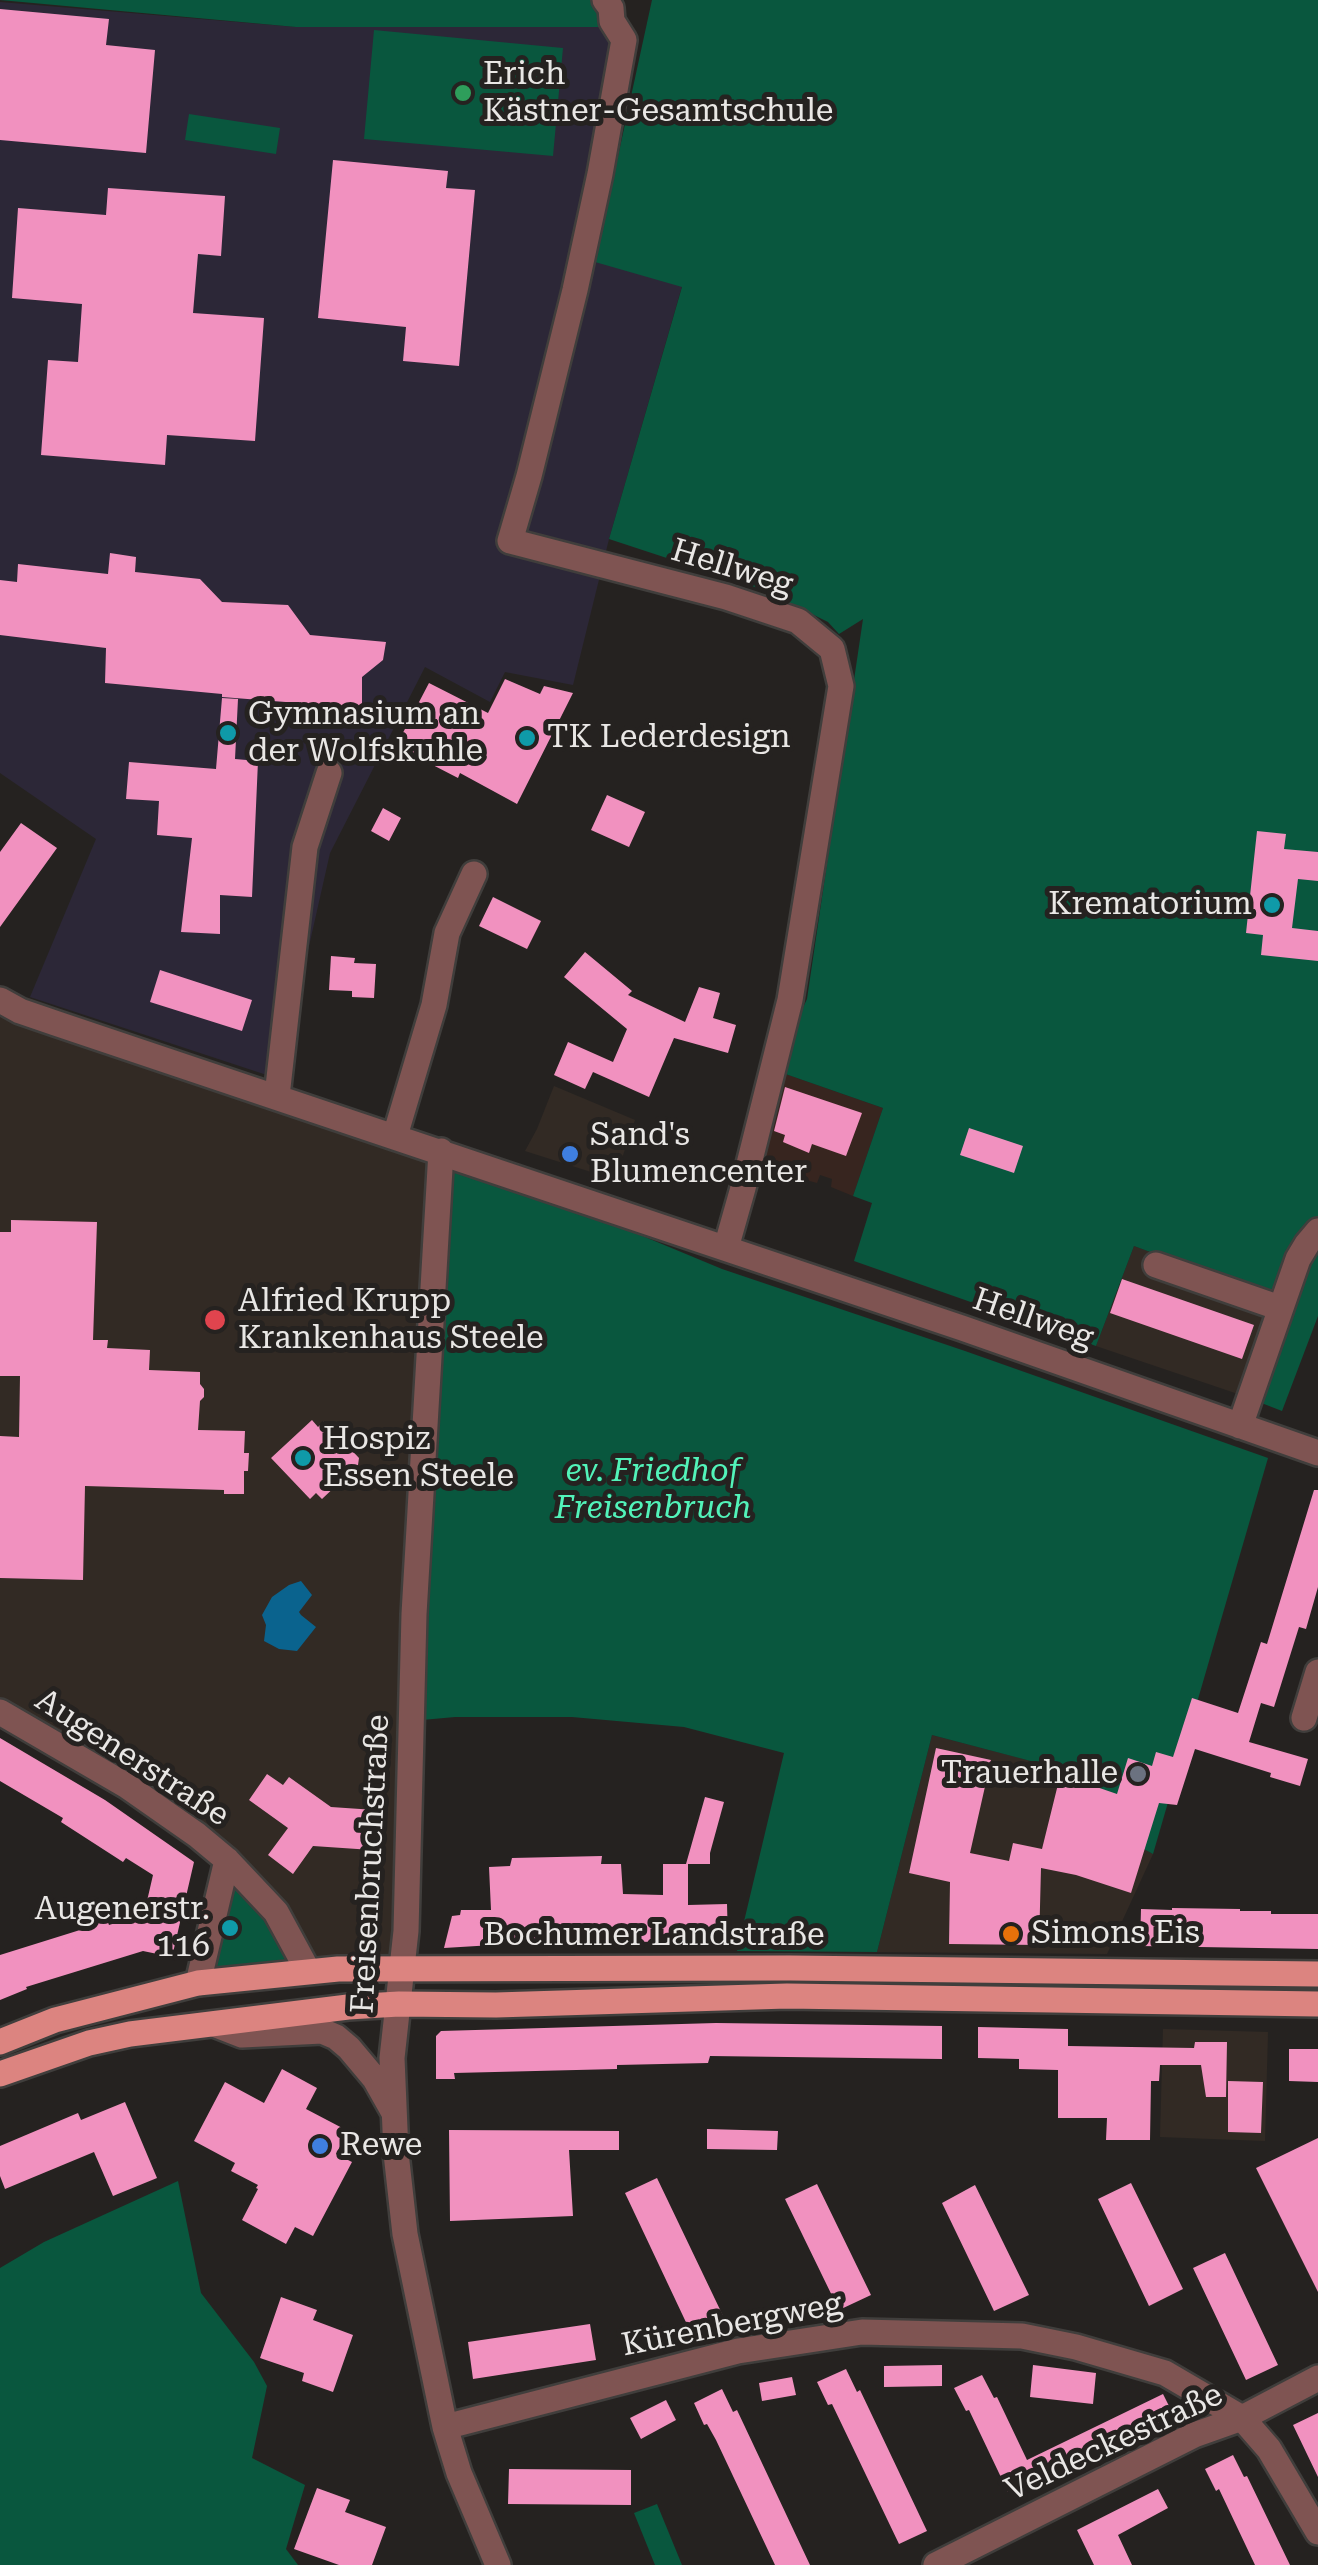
<!DOCTYPE html>
<meta charset="utf-8">
<style>
body{margin:0}
canvas{display:block;background:#252220}
</style>
<canvas width="1318" height="2565"></canvas>
<script>
const context = document.querySelector('canvas').getContext('2d');
context.lineJoin = 'round';
function fillPath(path, color) { context.fillStyle = color; context.fill(path, 'evenodd'); }
const toPath = rows => new Path2D(rows.map(r => 'M' + r).join(''));
function trace(path, color, width, dash) { context.strokeStyle = color; context.lineWidth = width; context.lineCap = dash ? 'butt' : 'round'; context.setLineDash(dash || []); context.stroke(path); }
function write(font, color, halo, rows, align = 'center') {
  context.font = font + ' "Roboto Serif",serif'; context.lineWidth = 10; context.setLineDash([]); context.textBaseline = 'middle'; context.strokeStyle = halo; context.fillStyle = color; for (const [text, x, y, turn = 0] of rows) {
    context.save(); context.translate(x, y); context.rotate((+turn || 0) * Math.PI / 180); context.textAlign = isNaN(turn) ? turn : align; if (halo) context.strokeText(text, 0, 0); context.fillText(text, 0, 0); context.restore();
  }
}
fillPath(toPath([
 [0,1002,439,1150,403,1969,309,1970,254,1885,0,1711],
 [554,1086,635,1120,621,1161,610,1178,525,1151,537,1129],
 [1134,1246,1276,1298,1241,1395,1096,1346],
 [932,1735,1062,1769,1057,1801,1153,1854,1107,1954,877,1952],
 [1163,2029,1268,2032,1265,2141,1160,2137]
]), '#322a24');
fillPath(toPath([
 [774,1070,883,1108,853,1196,831,1187,832,1179,820,1175,817,1183,752,1165]
]), '#37251f');
fillPath(toPath([
 [0,2,296,27,617,27,573,246,682,286,609,539,573,685,505,672,490,702,425,667,330,853,279,1079,30,997,96,839,0,773]
]), '#2c2737');
fillPath(toPath([
 [0,0,624,0,617,27,296,27],
 [652,0,1318,0,1318,1316,1282,1411,1241,1395,1275,1298,1134,1246,1096,1346,854,1261,872,1203,853,1196,883,1108,774,1070,807,999,863,619,839,634,828,622,761,589,609,539,682,287,595,262],
 [374,30,563,48,553,156,364,139],
 [189,114,280,128,276,154,185,140],
 [443,1153,722,1269,965,1351,1268,1458,1153,1854,1056,1801,1061,1769,932,1735,877,1952,737,1951,784,1753,684,1727,572,1717,455,1717,411,1721],
 [228,1862,306,1970,199,1982],
 [178,2181,201,2293,254,2362,267,2386,252,2458,305,2485,286,2549,298,2565,0,2565,0,2268,44,2242],
 [657,2504,682,2565,655,2565,634,2513]
]), '#09573e');
fillPath(toPath([
 [301,1581,312,1595,299,1612,301,1615,316,1627,297,1651,279,1649,264,1641,266,1625,262,1615,272,1597,289,1585]
]), '#0a638e');
fillPath(toPath([
 [0,9,109,19,106,45,155,50,146,153,0,140],
 [333,160,448,171,446,188,475,190,459,366,403,361,406,327,318,318],
 [108,188,225,196,221,256,198,254,193,313,264,318,255,441,167,435,165,465,41,455,48,360,78,362,82,304,12,298,18,208,106,215],
 [110,553,136,557,135,572,200,579,222,602,288,605,310,635,386,642,383,660,362,677,362,708,222,697,222,694,105,683,106,648,0,635,0,580,17,582,18,564,108,574],
 [505,679,540,694,544,686,573,693,517,804,460,773,458,778,396,746,429,683,488,713],
 [222,698,238,699,235,759,258,761,252,897,220,895,220,934,181,932,192,838,157,835,159,801,126,799,129,762,216,769],
 [607,795,645,812,629,847,591,830],
 [383,808,401,818,389,841,371,831],
 [21,823,57,848,0,927,0,852],
 [1257,831,1286,834,1284,849,1318,852,1318,881,1298,879,1292,928,1318,931,1318,961,1261,955,1263,935,1246,933],
 [493,897,541,921,527,949,479,926],
 [585,952,632,991,628,995,685,1022,699,987,720,993,713,1018,736,1025,728,1053,674,1038,649,1097,593,1072,585,1089,554,1075,568,1042,613,1062,627,1029,564,977],
 [331,956,355,958,354,963,376,964,374,998,352,997,352,991,329,990],
 [160,970,252,1000,242,1031,150,1002],
 [785,1087,862,1113,846,1156,812,1144,809,1153,783,1142,785,1135,774,1131],
 [969,1128,1023,1146,1014,1173,960,1155],
 [11,1220,97,1222,93,1340,108,1340,107,1348,150,1350,149,1370,200,1372,200,1384,204,1389,204,1397,200,1401,198,1430,245,1431,244,1453,249,1453,248,1471,244,1471,244,1494,224,1494,224,1490,85,1486,83,1580,0,1578,0,1436,19,1437,20,1376,0,1376,0,1232,11,1232],
 [1122,1279,1254,1325,1242,1359,1110,1313],
 [312,1420,318,1427,324,1421,359,1458,358,1465,322,1499,316,1493,310,1499,271,1458],
 [1314,1490,1318,1490,1318,1587,1306,1629,1299,1627,1274,1707,1261,1703,1249,1742,1308,1759,1300,1786,1270,1777,1271,1773,1195,1749,1177,1805,1159,1803,1131,1893,1076,1875,1041,1868,1039,1945,949,1944,950,1882,909,1873,936,1748,991,1760,970,1853,1009,1861,1013,1843,1042,1849,1062,1768,1085,1772,1082,1782,1117,1794,1128,1758,1152,1766,1156,1752,1173,1757,1192,1698,1238,1713,1261,1642,1267,1644],
 [0,1738,105,1800,194,1862,172,1957,143,1951,26,1987,27,1989,0,2000,0,1955,80,1930,79,1928,107,1920,109,1925,144,1914,153,1875,126,1858,123,1862,61,1822,63,1818,0,1781],
 [267,1774,283,1785,289,1777,331,1807,375,1810,372,1850,313,1846,293,1874,268,1855,288,1828,249,1800],
 [705,1797,724,1802,710,1853,710,1864,688,1864,688,1905,727,1904,728,1941,526,1943,444,1948,452,1916,460,1915,461,1910,491,1910,489,1867,510,1866,512,1858,602,1856,601,1864,621,1864,623,1894,663,1895,663,1864,686,1864],
 [1172,1908,1240,1909,1240,1911,1271,1911,1271,1914,1318,1914,1318,1949,1140,1946,1141,1909,1172,1910],
 [716,2023,942,2026,942,2059,710,2056,708,2063,617,2065,617,2069,454,2073,455,2079,436,2079,436,2036,441,2031],
 [978,2027,1068,2029,1068,2046,1194,2048,1195,2042,1227,2042,1226,2097,1206,2097,1201,2065,1160,2065,1159,2081,1151,2081,1150,2140,1106,2140,1107,2118,1058,2118,1058,2070,1019,2069,1019,2059,978,2058],
 [1289,2049,1318,2049,1318,2082,1289,2081],
 [282,2069,317,2088,306,2109,348,2131,336,2154,352,2162,313,2236,295,2227,286,2244,242,2220,258,2189,256,2188,258,2185,231,2171,235,2163,194,2141,225,2082,264,2103],
 [1228,2081,1263,2082,1261,2133,1228,2132],
 [125,2102,157,2178,113,2196,94,2152,5,2189,0,2176,0,2146,78,2113,81,2120],
 [707,2129,778,2131,777,2150,707,2149],
 [449,2130,619,2131,619,2150,569,2150,573,2216,450,2221],
 [1318,2138,1318,2292,1256,2168],
 [657,2178,725,2320,692,2335,625,2193],
 [1131,2183,1183,2289,1149,2306,1098,2199],
 [817,2184,871,2295,839,2310,785,2199],
 [975,2185,1029,2295,994,2311,942,2203],
 [1225,2253,1278,2365,1246,2380,1193,2268],
 [281,2297,317,2310,313,2320,353,2335,333,2392,302,2381,304,2373,260,2358],
 [590,2324,596,2360,473,2379,468,2342],
 [942,2365,942,2386,884,2387,884,2366],
 [1033,2365,1096,2373,1093,2404,1030,2397],
 [846,2369,857,2392,860,2390,927,2531,899,2544,832,2404,828,2405,817,2382],
 [982,2375,994,2398,997,2397,1027,2460,1163,2394,1177,2422,1139,2440,1134,2431,1008,2492,969,2410,966,2411,954,2388],
 [792,2377,796,2395,762,2401,759,2383],
 [722,2389,733,2412,737,2410,810,2565,775,2565,716,2440,707,2424,704,2425,694,2403],
 [666,2400,676,2420,641,2439,630,2418],
 [1318,2413,1318,2477,1293,2425],
 [1233,2455,1244,2477,1247,2476,1290,2565,1255,2565,1219,2489,1216,2491,1205,2469],
 [509,2469,631,2470,631,2505,508,2504],
 [317,2488,350,2500,345,2512,386,2527,372,2565,339,2565,294,2549],
 [1158,2489,1168,2508,1118,2535,1132,2565,1094,2565,1077,2530]
]), '#f191bf');
const minor = toPath([
 [605,0,611,8,612,21,624,40,600,174,575,290,529,476,510,541,726,597,798,621,832,649,841,686,790,1000,743,1188,726,1248],
 [0,1000,20,1011,55,1023,962,1328,1318,1453],
 [277,1096,305,847,329,773],
 [395,1136,434,1005,447,933,474,874],
 [441,1151,414,1614,406,1931,392,2058,396,2153,405,2234,445,2427,459,2473,498,2565],
 [1156,1265,1280,1308],
 [1240,1426,1298,1259,1307,1244,1318,1231],
 [0,1712,127,1786,197,1835,227,1860,276,1912,308,1971],
 [1304,1718,1318,1672],
 [198,1983,227,1860],
 [214,2024,242,2035,322,2031,336,2037,349,2048,375,2079,393,2111],
 [445,2427,738,2351,862,2332,1022,2336,1076,2347,1165,2373,1242,2418,1269,2449,1318,2532],
 [936,2565,1194,2435,1242,2418,1318,2378]
]);
const major = toPath([
 [0,2042,55,2020,198,1983,338,1969,790,1968,1318,1974],
 [0,2074,89,2043,130,2034,348,2007,399,2004,496,2005,787,1996,1318,2004]
]);
trace(minor, '#403e3c', 30);
trace(major, '#403e3c', 30);
trace(minor, '#7f5452', 25);
trace(major, '#dc8480', 25);
for (const [x, y, r, color] of [
 [463,93,10,"#2e9e5b"],
 [228,733,10,"#0f9aa8"],
 [527,738,10,"#0f9aa8"],
 [1272,905,10,"#0f9aa8"],
 [570,1154,10,"#3f7fe0"],
 [215,1320,12,"#e0444e"],
 [303,1458,10,"#0f9aa8"],
 [1138,1774,10,"#6b7280"],
 [230,1928,10,"#0f9aa8"],
 [1011,1934,10,"#e8710a"],
 [320,2146,10,"#3f7fe0"]
]) { const dot = new Path2D(); dot.arc(x, y, r, 0, 2 * Math.PI); context.fillStyle = color; context.fill(dot); trace(dot, '#252220', 4); }
write('32px', '#e9e7e5', '#252220', [
 ["Erich",483,75],
 ["Kästner-Gesamtschule",483,112],
 ["Gymnasium an",248,715],
 ["der Wolfskuhle",248,752],
 ["TK Lederdesign",547,738],
 ["Krematorium",1252,905,"right"],
 ["Sand's",590,1136],
 ["Blumencenter",590,1173],
 ["Alfried Krupp",238,1302],
 ["Krankenhaus Steele",238,1339],
 ["Hospiz",323,1440],
 ["Essen Steele",323,1477],
 ["Trauerhalle",1118,1774,"right"],
 ["Augenerstr.",210,1910,"right"],
 ["116",210,1947,"right"],
 ["Simons Eis",1031,1934],
 ["Rewe",340,2146]
], 'left');
write('32px', '#e9e7e5', '#252220', [
 ["Hellweg",732,568,17],
 ["Hellweg",1033,1319,19],
 ["Augenerstraße",132,1758,33],
 ["Freisenbruchstraße",371,1864,-87],
 ["Bochumer Landstraße",654,1936],
 ["Kürenbergweg",732,2325,-11],
 ["Veldeckestraße",1114,2443,-25]
]);
write('italic 32px', '#52f3b9', '#252220', [
 ["ev. Friedhof",653,1472],
 ["Freisenbruch",653,1509]
]);
</script>
